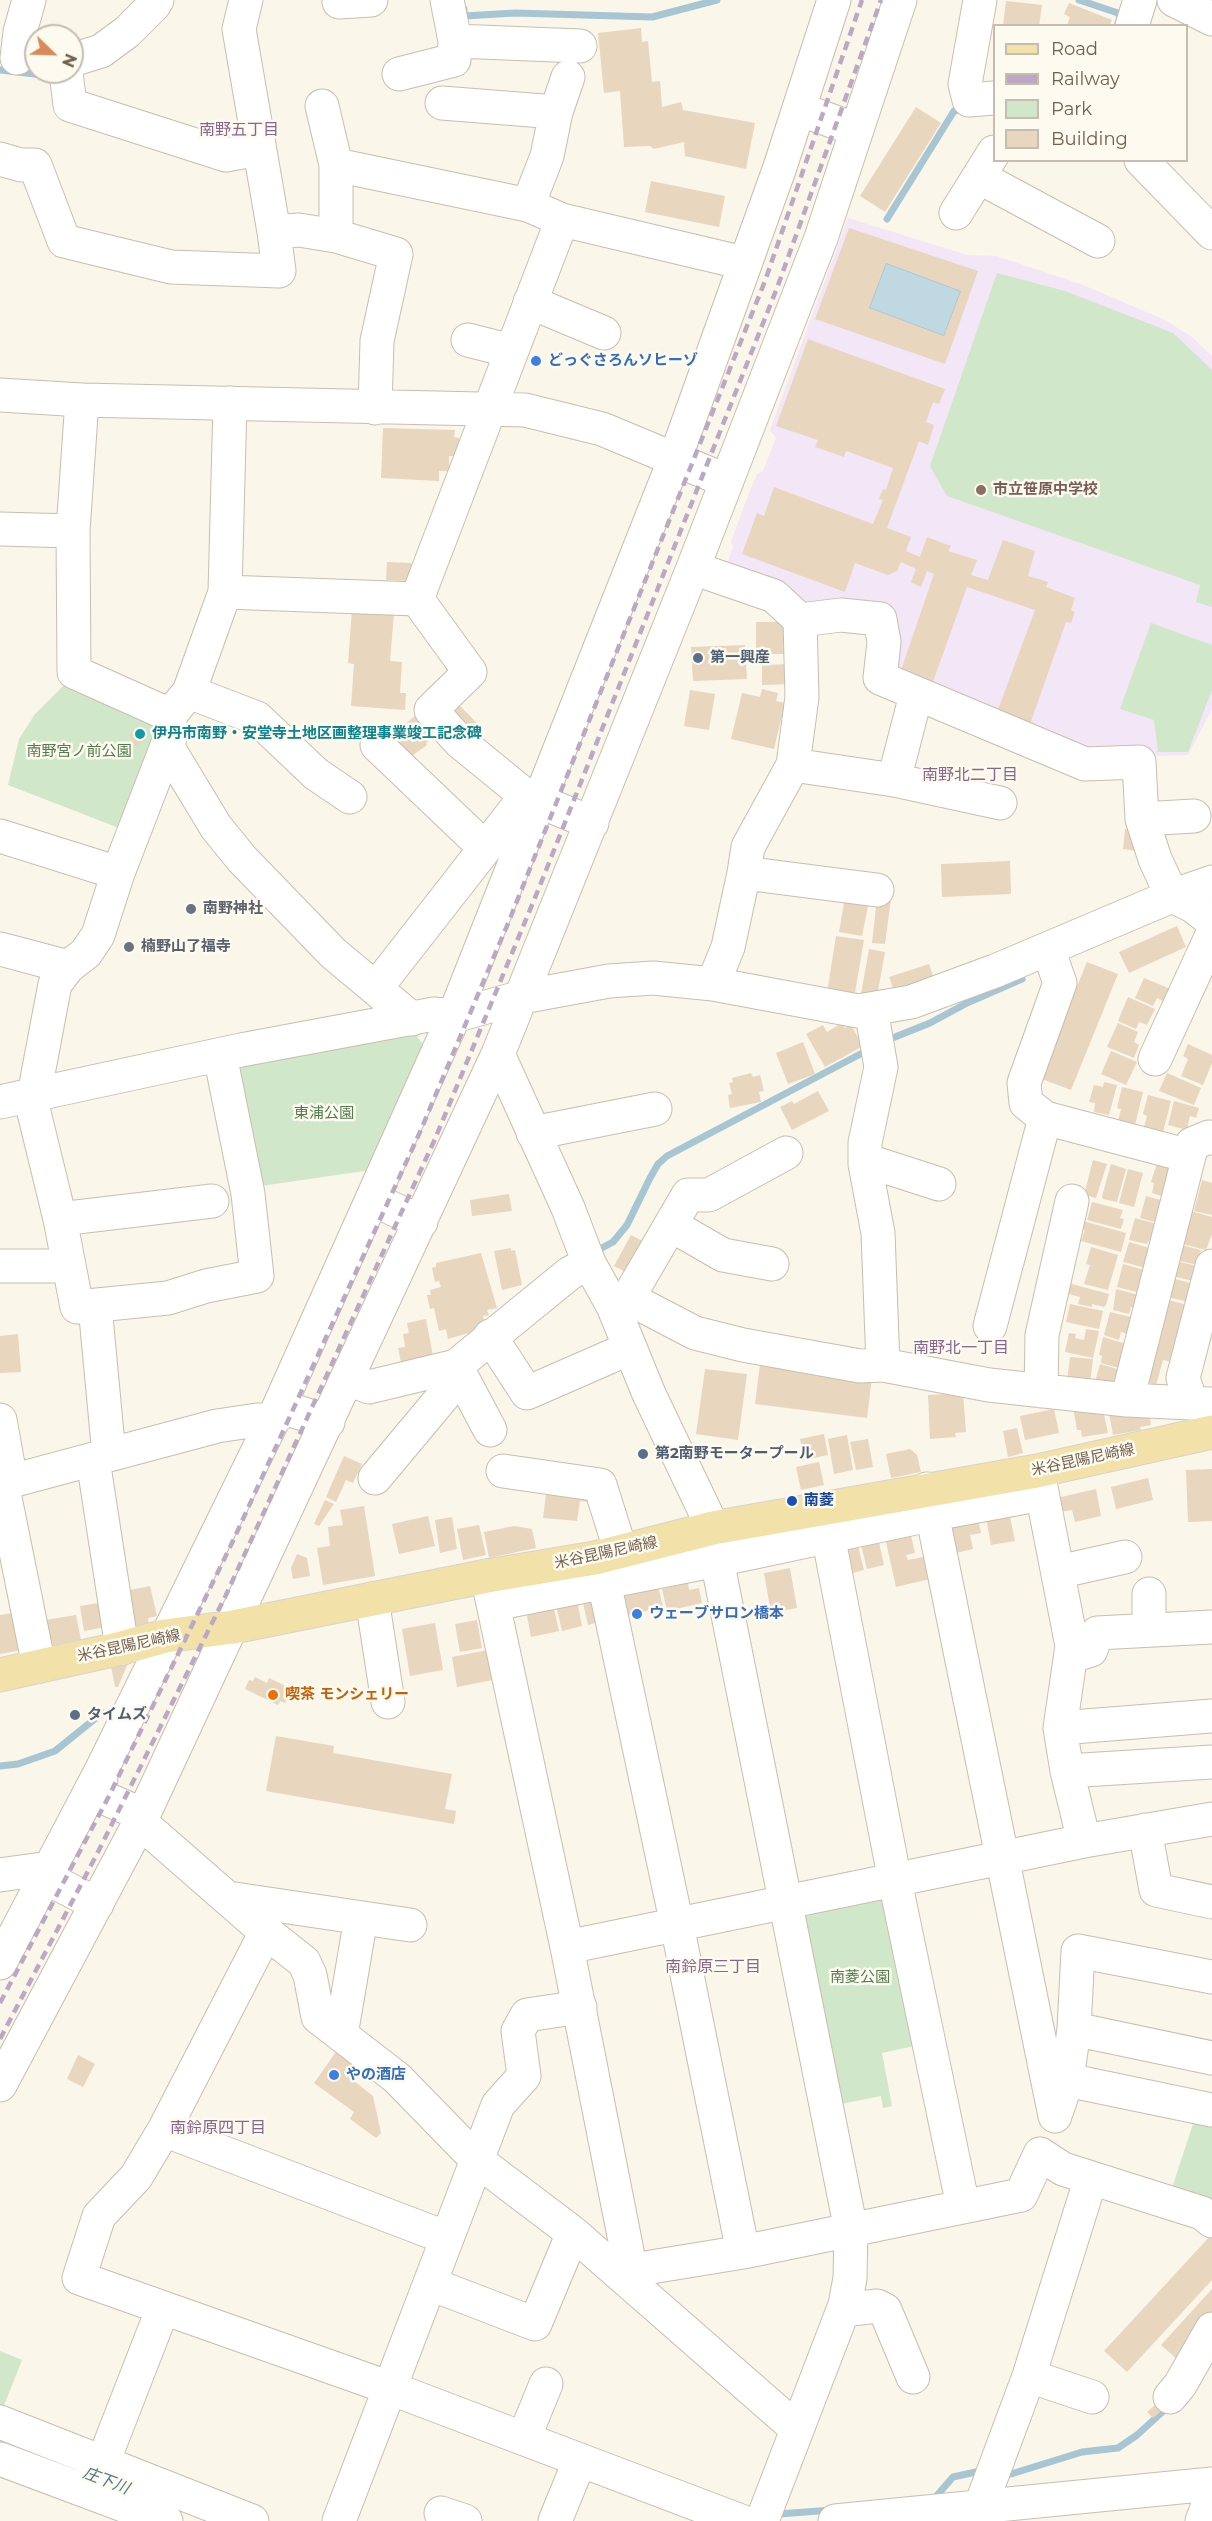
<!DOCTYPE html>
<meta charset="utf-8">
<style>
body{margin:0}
#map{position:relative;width:1212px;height:2521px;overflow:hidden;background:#faf6ea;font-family:Montserrat,sans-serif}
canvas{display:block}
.legend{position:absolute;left:993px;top:24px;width:195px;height:138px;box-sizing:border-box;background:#fdfaf0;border:2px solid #c6bdb0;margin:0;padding:8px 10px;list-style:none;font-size:18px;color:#73614f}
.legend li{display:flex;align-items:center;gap:12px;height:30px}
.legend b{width:30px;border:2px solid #c6bdb0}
.north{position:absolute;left:24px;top:24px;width:60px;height:60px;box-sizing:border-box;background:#fdfaf0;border:2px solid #c6bdb0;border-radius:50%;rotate:113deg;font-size:16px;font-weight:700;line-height:24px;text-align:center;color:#73614f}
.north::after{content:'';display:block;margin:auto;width:21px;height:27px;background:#d78b5c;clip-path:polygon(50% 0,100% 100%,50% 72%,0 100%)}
</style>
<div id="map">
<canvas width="1212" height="2521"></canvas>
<ul class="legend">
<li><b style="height:8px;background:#f2e2a9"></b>Road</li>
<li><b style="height:8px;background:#bba8c4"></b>Railway</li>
<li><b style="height:16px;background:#d0e7c9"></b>Park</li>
<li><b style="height:16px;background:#e8d6bf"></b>Building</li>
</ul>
<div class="north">N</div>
</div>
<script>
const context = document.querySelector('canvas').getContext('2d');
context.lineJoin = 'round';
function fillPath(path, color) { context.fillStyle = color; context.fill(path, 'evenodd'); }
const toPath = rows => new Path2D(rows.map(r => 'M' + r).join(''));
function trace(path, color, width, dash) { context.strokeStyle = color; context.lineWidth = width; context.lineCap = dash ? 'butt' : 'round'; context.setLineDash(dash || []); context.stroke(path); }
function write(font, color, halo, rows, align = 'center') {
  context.font = font + ' Montserrat,"Noto Sans JP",sans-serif'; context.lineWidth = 5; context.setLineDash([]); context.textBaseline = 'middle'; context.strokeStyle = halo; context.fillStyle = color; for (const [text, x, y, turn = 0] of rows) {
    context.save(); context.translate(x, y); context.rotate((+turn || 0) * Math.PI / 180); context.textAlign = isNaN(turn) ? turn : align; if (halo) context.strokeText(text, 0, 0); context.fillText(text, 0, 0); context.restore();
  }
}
fillPath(toPath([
 [848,218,967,255,996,256,1083,285,1165,320,1192,337,1212,356,1212,709,1188,755,1086,759,885,677,887,611,809,616,724,572,733,547,731,542,744,506,757,474,763,471,776,438,770,430]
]), '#f3e6f7');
fillPath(toPath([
 [997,273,1065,291,1173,333,1212,370,1212,607,1196,602,1200,585,947,496,930,466],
 [1151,623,1212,645,1212,690,1188,752,1158,752,1154,720,1120,709],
 [65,684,156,724,159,735,119,828,8,785,19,739,35,714],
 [415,1033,423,1045,371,1170,254,1187,232,1067],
 [886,1891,923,2044,882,2053,892,2106,883,2108,881,2096,836,2105,797,1913],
 [1212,2115,1212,2209,1170,2194,1193,2124],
 [0,2351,22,2360,1,2413,0,2413]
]), '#d0e7c9');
const water = toPath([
 [886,263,961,291,944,336,869,308,886,263]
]);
fillPath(water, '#c0d8e2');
trace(water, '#a7c5d3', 1.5);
trace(toPath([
 [1079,0,1118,13,1120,18,1118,23],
 [464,9,464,16,515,13,652,17,717,0],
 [0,70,43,75,57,73],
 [887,219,954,111,965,109],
 [890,1039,930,1023,967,1003,1022,979],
 [596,1251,613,1242,627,1225,650,1178,658,1164,667,1156,868,1050],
 [0,1766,18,1764,55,1751,102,1713],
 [1002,2472,1011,2474,1082,2452,1118,2448,1137,2435,1170,2405],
 [933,2500,953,2477,985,2470],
 [775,2516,779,2514,832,2510]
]), '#a7c5d3', 7);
trace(toPath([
 [0,2440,118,2485]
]), '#c0d8e2', 39);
fillPath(toPath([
 [1006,1,1042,5,1039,26,1003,26],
 [1069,3,1112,20,1109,26,1067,26,1070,17,1064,14],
 [641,28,642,42,648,41,652,82,660,81,662,107,681,102,683,110,755,123,746,169,685,156,684,142,654,149,650,146,624,147,620,91,604,93,598,33],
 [916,107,941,123,885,212,860,196],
 [651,181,725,196,719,227,645,212],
 [849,228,978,271,945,364,815,319],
 [886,263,961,291,944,336,869,308],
 [808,339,945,389,939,404,933,402,926,422,934,425,928,445,919,441,887,528,911,537,906,551,920,557,927,537,951,546,948,551,977,560,971,575,988,580,1003,540,1035,551,1028,576,1048,582,1046,587,1075,598,1071,610,1075,612,1071,623,1066,622,1029,727,996,715,1035,610,967,587,930,690,898,679,934,574,927,571,921,587,911,582,916,569,901,562,897,571,888,575,855,563,845,592,742,554,757,513,764,516,774,487,873,524,883,500,879,499,883,489,886,490,893,468,846,451,844,457,815,447,818,440,776,426],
 [383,428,455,430,454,437,459,438,458,447,454,456,449,456,449,471,439,471,439,481,381,478],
 [387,562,411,563,411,581,386,580],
 [352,610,394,613,390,661,402,662,400,693,406,693,405,710,351,706,354,664,348,663],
 [756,622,786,622,786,654,756,654],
 [745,645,747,679,693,681,691,647],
 [792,664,793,684,762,685,762,665],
 [762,689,778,693,776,701,785,703,774,749,731,739,742,693,760,697],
 [690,690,715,694,709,730,684,726],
 [457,703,479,725,466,737,445,715],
 [419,712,437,732,426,743,427,745,405,761,387,741],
 [141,730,146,741,135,746,129,735],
 [1125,829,1139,831,1137,851,1123,849],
 [1010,861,1011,894,942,897,941,864],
 [845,897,869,901,862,936,839,932],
 [877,898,891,899,885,944,872,943],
 [1177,926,1186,947,1129,973,1119,952],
 [836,936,864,940,854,998,827,993],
 [869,949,885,952,877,996,861,994],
 [1087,962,1118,974,1071,1090,1039,1078],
 [929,964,935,981,895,994,889,977],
 [1144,978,1173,990,1167,1003,1157,998,1153,1006,1135,998],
 [1128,997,1155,1009,1147,1025,1139,1022,1136,1029,1118,1021],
 [842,1023,845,1028,851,1025,863,1046,825,1067,806,1034,823,1025,827,1032],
 [1118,1023,1138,1032,1134,1042,1139,1045,1134,1058,1107,1047],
 [803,1042,815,1074,788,1084,776,1053],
 [1188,1044,1212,1055,1212,1063,1203,1085,1181,1076,1188,1059,1183,1056],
 [1111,1051,1137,1062,1126,1085,1101,1074],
 [751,1073,753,1077,760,1075,764,1091,759,1092,761,1102,730,1108,728,1095,732,1094,729,1083,733,1082,732,1078],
 [1167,1073,1201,1088,1194,1105,1159,1091],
 [1104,1082,1117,1085,1109,1115,1094,1112,1095,1103,1089,1102,1094,1085,1103,1087],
 [1122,1087,1143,1092,1135,1125,1118,1121,1121,1109,1117,1108],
 [818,1091,829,1111,792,1130,780,1107,792,1101,794,1104],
 [1148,1095,1171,1101,1163,1132,1144,1127,1147,1116,1143,1114],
 [1174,1101,1199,1108,1196,1118,1190,1116,1187,1130,1168,1125],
 [1093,1160,1107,1164,1096,1198,1085,1195,1085,1191],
 [1157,1163,1176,1168,1171,1199,1152,1193,1154,1183,1151,1182],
 [1111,1164,1126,1169,1117,1202,1103,1199,1102,1196],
 [1128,1169,1143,1173,1134,1207,1119,1203],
 [1202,1180,1212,1183,1212,1215,1194,1211],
 [509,1194,512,1211,472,1216,470,1200],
 [1146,1196,1168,1202,1162,1224,1140,1218],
 [1092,1202,1123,1210,1120,1218,1124,1219,1121,1229,1087,1220],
 [1187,1210,1212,1217,1212,1234,1206,1250,1179,1243],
 [1135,1218,1161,1225,1157,1242,1149,1240,1147,1244,1129,1240],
 [1083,1221,1126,1233,1121,1252,1081,1241,1085,1230,1081,1229],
 [631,1235,650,1245,633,1276,614,1266],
 [1129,1242,1149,1248,1146,1268,1123,1262],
 [1181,1245,1201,1250,1197,1265,1177,1260],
 [1091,1247,1118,1255,1108,1290,1084,1284,1090,1265,1086,1264],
 [511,1248,511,1251,515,1250,522,1285,502,1290,494,1251],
 [481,1253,497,1308,487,1310,489,1315,483,1316,486,1328,448,1339,446,1329,439,1331,434,1308,430,1309,427,1295,431,1295,430,1290,441,1287,439,1281,435,1282,432,1268,436,1267,436,1263],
 [1176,1261,1197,1266,1193,1281,1172,1276],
 [1123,1264,1151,1272,1147,1287,1139,1284,1137,1292,1117,1287],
 [1171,1278,1198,1285,1193,1303,1163,1296],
 [1068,1283,1109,1294,1106,1305,1104,1307,1092,1304,1092,1307,1078,1304,1080,1297,1065,1293],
 [1116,1289,1146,1297,1142,1311,1131,1307,1129,1314,1113,1310],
 [1164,1299,1192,1306,1176,1363,1163,1360,1156,1385,1142,1381],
 [1070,1304,1103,1311,1099,1329,1066,1322],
 [1110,1312,1139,1319,1135,1336,1121,1332,1119,1340,1104,1335],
 [426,1319,433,1356,401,1362,398,1348,405,1347,403,1334,409,1333,407,1323],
 [1086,1329,1099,1331,1093,1358,1065,1352,1069,1333,1076,1334,1075,1338,1084,1340],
 [18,1334,21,1372,0,1373,0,1336],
 [1103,1337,1126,1344,1126,1370,1101,1363,1102,1356,1099,1355],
 [1070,1357,1093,1359,1089,1391,1066,1389],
 [760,1364,872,1377,867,1418,755,1404],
 [1100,1364,1121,1370,1116,1391,1093,1389],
 [705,1369,747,1374,738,1440,696,1434],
 [963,1393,966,1432,955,1433,956,1437,930,1439,928,1395],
 [1073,1407,1103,1410,1108,1433,1082,1437,1081,1430,1077,1430],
 [1054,1409,1059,1433,1025,1440,1020,1416],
 [1109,1413,1149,1414,1151,1425,1140,1427,1141,1430,1113,1435],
 [1017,1428,1023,1453,1008,1457,1003,1431],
 [824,1434,828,1455,804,1460,800,1439],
 [847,1435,853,1470,834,1474,828,1439],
 [868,1439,873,1467,856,1470,850,1442],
 [910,1449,917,1455,921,1472,891,1478,886,1454],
 [344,1456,362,1464,353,1483,346,1480,336,1502,326,1497],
 [819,1462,824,1485,801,1490,796,1467],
 [1212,1469,1212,1521,1188,1522,1186,1470],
 [1148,1478,1153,1500,1116,1509,1111,1487],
 [547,1486,593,1491,592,1502,580,1501,577,1521,543,1518],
 [1096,1489,1101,1516,1075,1522,1072,1510,1060,1512,1057,1498],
 [325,1500,334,1504,319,1526,314,1524],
 [364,1506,375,1576,323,1585,317,1548,330,1546,328,1527,343,1525,340,1510],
 [1009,1512,1015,1541,991,1545,986,1517],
 [977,1515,981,1533,970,1535,973,1549,956,1553,948,1521],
 [428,1516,435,1546,399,1554,392,1524],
 [452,1517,457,1549,440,1553,435,1520],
 [479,1525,486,1555,463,1560,457,1529],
 [514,1526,532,1529,536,1548,489,1558,484,1532],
 [909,1527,915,1553,906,1555,908,1560,928,1556,934,1578,896,1587,884,1533],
 [877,1533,884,1565,867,1569,859,1537],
 [857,1542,864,1570,844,1575,837,1546],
 [297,1554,307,1558,310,1576,293,1579,291,1568],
 [790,1568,797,1608,771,1613,764,1573],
 [657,1582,663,1607,624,1616,618,1590],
 [688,1583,689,1590,699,1588,702,1603,667,1611,662,1589],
 [150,1586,157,1616,148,1618,149,1624,132,1627,125,1591],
 [599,1590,606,1620,588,1625,581,1594],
 [576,1596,582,1626,562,1631,555,1601],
 [552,1600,559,1631,531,1637,525,1606],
 [111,1601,115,1625,84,1631,80,1606],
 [20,1612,27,1649,0,1654,0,1615],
 [76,1615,81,1640,44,1647,39,1621],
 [477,1620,482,1648,460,1652,455,1624],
 [435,1623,443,1670,410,1676,402,1629],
 [488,1650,493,1680,457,1687,452,1657],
 [130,1658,118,1687,115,1687,110,1661],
 [255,1677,267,1683,269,1678,292,1689,285,1703,280,1701,278,1705,245,1689,249,1680,253,1681],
 [276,1736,334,1746,333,1753,452,1774,445,1809,456,1811,454,1824,266,1791],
 [338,2049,365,2066,354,2081,373,2096,381,2133,376,2138,350,2119,354,2112,314,2083],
 [78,2055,95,2064,83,2087,67,2079],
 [1212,2234,1212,2280,1127,2372,1104,2351],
 [1212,2289,1212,2315,1177,2359,1161,2345],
 [1160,2401,1166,2407,1153,2418,1147,2412]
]), '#e8d6bf');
const minor = toPath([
 [246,0,239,29,274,232],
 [980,0,965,84,969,100,994,98],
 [1174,0,1212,19],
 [339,2,371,0],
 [1132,26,1140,0],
 [455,41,580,46],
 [17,58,20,32,29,0],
 [72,60,101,51,127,32,154,5,157,0],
 [66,72,70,105,226,155,259,149],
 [399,74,454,60,455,41,447,0],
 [442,103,556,112],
 [322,106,336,165,336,236],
 [799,109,857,130],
 [0,159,21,165,35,165,64,241,171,267,279,271,274,232,299,230,336,236,396,254,377,341,375,408],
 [1141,160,1212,233],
 [336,165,528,205,562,220,744,263],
 [979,177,1098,241],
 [528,205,547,156,556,112,568,77],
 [956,213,994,152],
 [530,302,604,333],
 [468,340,511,351],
 [0,395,82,400,525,410,602,429,727,481],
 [0,529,73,531,74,672,170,715],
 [73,531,82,400],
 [693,568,774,596,800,620,802,697,793,765],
 [225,592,417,599,562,220],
 [417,599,470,672,431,710,460,742,526,796,592,823],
 [800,620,841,615,880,619,884,642,880,678,1085,764,1139,762,1142,819,1155,859,1172,896,1193,906,1212,921],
 [189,692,257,718,316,774,350,797],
 [377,745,485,848],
 [167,746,216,827,242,859,333,953,412,1019],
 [894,780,916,695],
 [1142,819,1194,816],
 [0,836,118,873],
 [744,873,877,890],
 [0,949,68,967],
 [713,984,728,947,744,873,748,847,793,765,894,780,1000,803],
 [376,988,526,796],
 [871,1009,881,1067,865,1143,865,1164,878,1233,883,1365],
 [498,1054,568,1208,589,1263,613,1306,649,1394,713,1528,717,1560,851,2230,850,2278,845,2305,762,2521],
 [1155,1059,1212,935],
 [34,1095,55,984,68,967,86,953,98,935,118,873,170,738,170,715,189,692,225,592,230,403],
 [30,1096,60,1219,212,1201],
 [0,1102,241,1050,434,1014,454,1016,522,997,609,981,653,978,713,984,858,1011,911,1002,995,971,1172,896,1212,882],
 [533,1133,655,1109],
 [1189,1156,1192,1144,1209,1137,1212,1138],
 [865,1164,874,1163,939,1184],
 [372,1199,421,1222],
 [60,1219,77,1307,168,1298,206,1286,257,1276,248,1194,220,1055],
 [671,1225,723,1255,772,1264],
 [0,1266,69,1266],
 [1212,1266,1183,1378,1191,1403,1212,1404],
 [628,1298,688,1195,709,1195,786,1153],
 [95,1306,109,1455],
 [613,1306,628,1298,695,1333,743,1345,860,1366,883,1365,989,1385,1127,1400,1189,1156,1045,1118,1026,1103,1024,1083,1060,983,1048,949],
 [990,1326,1045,1118],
 [490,1336,527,1393,630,1348],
 [456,1366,490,1430],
 [348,1379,369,1387,456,1366,570,1273,589,1263],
 [1041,1391,1042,1335,1072,1201],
 [1127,1400,1191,1403],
 [0,1420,11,1481],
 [93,1460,122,1648],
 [503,1471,600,1485,621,1552],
 [1038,1472,1072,1646,1060,1728,1067,1771,1084,1841],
 [375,1478,461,1375],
 [2,1483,39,1666],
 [0,1484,217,1426,257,1420,273,1420,285,1408,328,1422],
 [927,1489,1055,2116],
 [828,1535,895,1881,963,2206],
 [595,1558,604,1582,677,1925,743,2252],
 [1058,1572,1125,1557],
 [487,1576,567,1947,629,2261,639,2269,743,2252,1021,2195,1040,2154,1063,2169,1202,2213,1212,2221],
 [372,1599,388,1702],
 [494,1604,717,1560,934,1514,1042,1494],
 [1149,1630,1149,1594],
 [1072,1656,1091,1650,1097,1633,1212,1627],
 [1060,1728,1212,1716],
 [101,1771,100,1796,134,1811,140,1822,266,1932,304,1962,310,1975,318,2017,397,2078,478,2161,573,2233,797,2429],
 [1067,1771,1212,1762],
 [1145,1830,1156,1890,1212,1902],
 [0,1875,50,1868,54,1882,97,1904],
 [228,1898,410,1925],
 [266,1932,164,2130,136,2177,99,2216,79,2278,390,2388,741,2521],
 [567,1947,1084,1841,1212,1819],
 [0,1963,101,1771,273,1420,454,1016,676,456,780,167,834,0],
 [1074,2029,1212,2058],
 [341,2035,361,1918],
 [1067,2080,1212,2110],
 [0,2085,140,1822,498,1054,693,568,821,238,900,0],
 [1057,2110,1067,2080,1074,2029,1078,1951,1212,1977],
 [164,2130,447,2238],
 [431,2284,535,2324,573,2233],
 [843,2310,877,2306,885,2310,913,2377],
 [1029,2376,1092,2397],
 [1170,2397,1180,2385,1212,2329],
 [0,2422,252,2521],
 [524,2438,546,2384],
 [0,2459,166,2521],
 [91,2493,163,2308],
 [441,2513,465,2521],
 [339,2521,498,2105,524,2076,518,2031,527,2015,580,2007],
 [555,2521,580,2460],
 [835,2521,1212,2484],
 [975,2521,1029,2376,1091,2178],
 [1202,2521,1212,2495]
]);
const major = toPath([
 [0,1675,122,1648,165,1636,233,1627,487,1576,595,1558,713,1528,1037,1471,1212,1432]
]);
trace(minor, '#c9bead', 35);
trace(major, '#d8d3ce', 35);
trace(minor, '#fff', 33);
trace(major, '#f2e2a9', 33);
trace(toPath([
 [0,2003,109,1796,232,1543,420,1132,509,921,765,281,862,0],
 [0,2039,97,1854,226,1595,435,1139,539,888,777,288,881,0]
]), '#bba8c4', 4.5, [9, 6]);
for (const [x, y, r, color] of [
 [536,361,6,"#3f7fe0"],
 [981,490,6,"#8d6e63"],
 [698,658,6,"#5c6f8a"],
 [140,734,6,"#0f9aa8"],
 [191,909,6,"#6b7280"],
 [129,947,6,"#6b7280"],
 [643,1454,6,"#5c6f8a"],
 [792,1501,6,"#1a4fb4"],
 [637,1614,6,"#3f7fe0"],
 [273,1695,6,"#e8710a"],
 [75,1715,6,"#5c6f8a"],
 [334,2075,6,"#3f7fe0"]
]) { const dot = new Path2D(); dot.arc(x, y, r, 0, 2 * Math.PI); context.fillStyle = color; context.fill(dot); trace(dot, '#fdfaf0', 2); }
write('bold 15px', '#366cbe', '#fdfaf0', [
 ["どっぐさろんソヒーゾ",548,361],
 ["ウェーブサロン橋本",649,1614],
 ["やの酒店",346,2075]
], 'left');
write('bold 15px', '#785e54', '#fdfaf0', [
 ["市立笹原中学校",993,490]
], 'left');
write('bold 15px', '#4e5e75', '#fdfaf0', [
 ["第一興産",710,658],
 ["第2南野モータープール",655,1454],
 ["タイムズ",87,1715]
], 'left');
write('bold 15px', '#0d838f', '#fdfaf0', [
 ["伊丹市南野・安堂寺土地区画整理事業竣工記念碑",152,734]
], 'left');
write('15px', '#537c4c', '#fdfaf0', [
 ["南野宮ノ前公園",79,752],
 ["東浦公園",324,1114],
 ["南菱公園",860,1978]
]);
write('bold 15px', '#5b616d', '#fdfaf0', [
 ["南野神社",203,909],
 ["楠野山了福寺",141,947]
], 'left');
write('15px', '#73614f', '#fdfaf0', [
 ["米谷昆陽尼崎線",1083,1460,-12],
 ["米谷昆陽尼崎線",606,1553,-12],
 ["米谷昆陽尼崎線",129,1646,-12]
]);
write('bold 15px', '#164399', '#fdfaf0', [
 ["南菱",804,1501]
], 'left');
write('bold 15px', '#c56008', '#fdfaf0', [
 ["喫茶 モンシェリー",285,1695]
], 'left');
write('16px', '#88678e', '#fdfaf0', [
 ["南野五丁目",239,130],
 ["南野北二丁目",970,775],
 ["南野北一丁目",961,1348],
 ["南鈴原三丁目",713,1967],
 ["南鈴原四丁目",218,2128]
]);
write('italic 16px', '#4e778a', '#fdfaf0', [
 ["庄下川",106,2481,21]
]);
</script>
